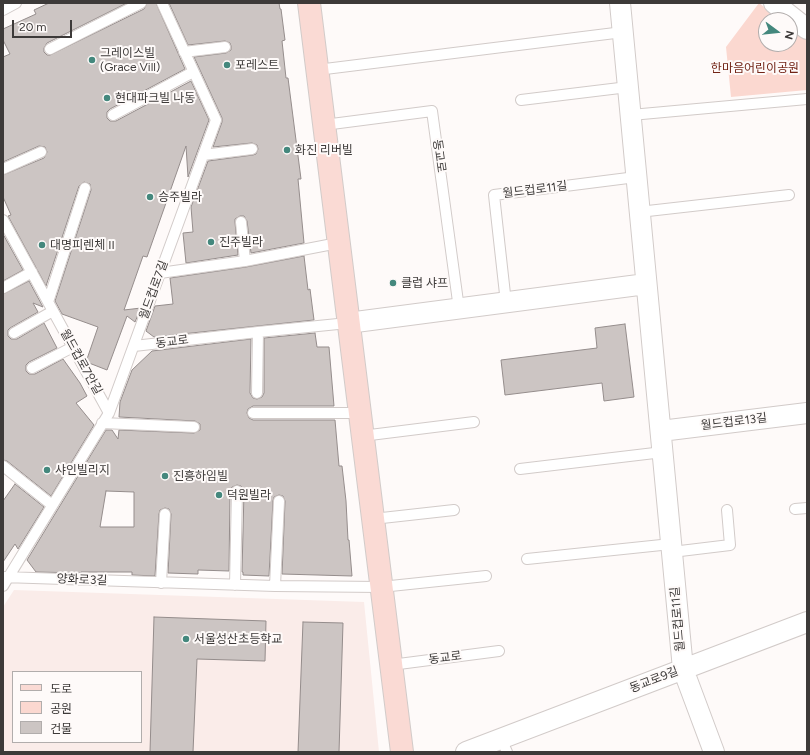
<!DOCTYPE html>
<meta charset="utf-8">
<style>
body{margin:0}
#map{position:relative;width:810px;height:755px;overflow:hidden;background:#fefaf9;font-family:Figtree,"Noto Sans KR",sans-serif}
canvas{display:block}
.frame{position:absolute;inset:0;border:4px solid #3d3a39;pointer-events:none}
.legend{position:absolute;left:12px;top:671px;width:130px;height:72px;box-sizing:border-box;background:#fefaf9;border:1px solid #b1adac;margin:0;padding:5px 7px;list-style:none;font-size:12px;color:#3d3a39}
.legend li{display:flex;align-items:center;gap:8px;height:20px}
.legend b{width:20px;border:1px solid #b1adac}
.north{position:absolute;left:758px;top:12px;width:40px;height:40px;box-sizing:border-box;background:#fefaf9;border:1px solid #b1adac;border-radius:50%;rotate:105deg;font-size:11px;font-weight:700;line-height:16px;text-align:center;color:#3d3a39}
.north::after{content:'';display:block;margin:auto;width:14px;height:18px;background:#44887d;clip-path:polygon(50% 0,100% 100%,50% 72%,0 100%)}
.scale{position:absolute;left:12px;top:20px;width:60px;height:18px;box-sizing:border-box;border:2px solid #3d3a39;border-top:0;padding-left:5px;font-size:12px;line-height:14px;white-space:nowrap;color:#3d3a39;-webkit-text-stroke:3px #fefaf9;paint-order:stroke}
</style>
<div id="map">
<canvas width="810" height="755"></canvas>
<div class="frame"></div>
<ul class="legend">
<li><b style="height:5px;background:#fadad4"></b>도로</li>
<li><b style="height:11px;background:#fbd8d0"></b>공원</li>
<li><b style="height:11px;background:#ccc5c3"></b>건물</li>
</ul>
<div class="north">N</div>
<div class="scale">20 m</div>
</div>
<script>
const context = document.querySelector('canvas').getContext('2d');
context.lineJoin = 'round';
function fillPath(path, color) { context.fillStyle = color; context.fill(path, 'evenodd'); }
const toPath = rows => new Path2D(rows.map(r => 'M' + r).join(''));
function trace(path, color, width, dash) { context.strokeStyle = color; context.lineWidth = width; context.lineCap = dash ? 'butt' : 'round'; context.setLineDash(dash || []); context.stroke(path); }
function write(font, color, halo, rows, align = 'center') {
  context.font = font + ' Figtree,"Noto Sans KR",sans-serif'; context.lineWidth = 4; context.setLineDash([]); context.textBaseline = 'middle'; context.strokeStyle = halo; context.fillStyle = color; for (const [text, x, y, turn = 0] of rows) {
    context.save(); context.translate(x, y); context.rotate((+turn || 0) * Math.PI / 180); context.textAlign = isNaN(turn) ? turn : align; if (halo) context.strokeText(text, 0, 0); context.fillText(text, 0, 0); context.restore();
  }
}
fillPath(toPath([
 [14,590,364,602,379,752,3,752,3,607],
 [13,672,141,672,141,742,13,742]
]), '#faece9');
fillPath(toPath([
 [759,3,781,20,766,20,766,44,790,44,790,27,807,40,807,90,731,97,726,47]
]), '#fbd8d0');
const building = toPath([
 [49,3,127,3,47,43,44,48,44,52,47,55,50,55,144,9,147,3,156,3,185,69,110,109,107,112,107,118,110,121,116,121,191,81,209,120,188,177,186,146,147,257,143,256,124,310,141,308,135,322,127,316,107,370,89,363,87,359,98,327,62,314,55,301,91,190,90,184,84,182,79,186,46,286,8,216,11,215,3,197,3,175,44,158,47,152,45,147,39,146,3,162,3,57,10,54,3,40,3,29,36,14,34,10,49,3],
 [169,3,279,3,280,9,281,9,285,40,282,41,286,78,288,78,301,179,298,179,304,243,251,253,247,221,244,216,240,216,235,219,235,222,238,255,186,263,183,233,193,232,191,207,208,161,253,155,256,154,258,149,257,145,252,143,213,147,222,122,222,118,194,57,226,53,231,50,231,46,230,43,225,41,188,45,169,3],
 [3,234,23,270,3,281,3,234],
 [304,256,308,290,310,289,314,320,154,337,146,331,155,306,173,304,170,278,246,267,304,256],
 [29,281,43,307,33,303,38,312,10,328,8,330,8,336,11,339,17,339,44,323,57,348,29,362,26,365,26,371,29,374,35,374,63,359,80,383,87,396,76,403,94,425,51,496,7,461,3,460,3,294,29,281],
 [625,324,634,397,604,401,602,383,505,395,501,360,597,348,595,328,625,324],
 [315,333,317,347,329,347,334,406,253,406,248,409,247,413,249,418,253,420,335,420,339,466,342,466,346,501,348,540,349,540,352,576,282,574,285,501,283,496,279,495,274,497,273,501,269,576,243,575,243,572,242,572,244,491,241,486,237,485,232,487,230,491,229,571,198,570,198,574,168,573,171,514,169,509,165,508,160,510,159,514,155,576,132,575,132,572,81,572,81,573,36,572,27,560,106,430,112,430,118,439,119,430,194,433,200,430,200,424,195,421,119,417,120,402,132,370,152,351,251,339,250,393,253,398,257,399,262,397,264,393,264,338,315,333],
 [106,491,134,492,134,527,100,527,106,491],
 [15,484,44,507,18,549,15,544,3,562,3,501,15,484],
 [154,617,266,621,265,661,197,659,193,752,150,752,154,617],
 [303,622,343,623,339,752,298,752,303,622]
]);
fillPath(building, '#ccc5c3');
trace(building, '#958d8c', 1);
const lane = toPath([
 [3,10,16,3],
 [50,49,141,3],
 [184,52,225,47],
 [317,70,623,32],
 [521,100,628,87],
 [113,115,193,72],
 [631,115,807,99],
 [324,125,432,111,459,309],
 [203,155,252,149],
 [3,169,41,152],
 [639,212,789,195],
 [3,220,109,413],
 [241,222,245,261],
 [160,273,245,261,338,243],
 [3,288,32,272],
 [48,302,85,188],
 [506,303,494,195,636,177],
 [14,333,53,311],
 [134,346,258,332,348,323],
 [32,368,73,347],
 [257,393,258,332],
 [253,413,360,413],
 [102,423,194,427],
 [362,436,474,422],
 [3,466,52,505],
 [520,469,663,452],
 [795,509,807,508],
 [373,519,454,510],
 [672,552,730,545,727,510],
 [527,559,671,544],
 [3,577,275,586,381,587,486,576],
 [161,583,165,514],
 [235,585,237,491],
 [3,586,109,413,216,120,162,3],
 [275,586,279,501],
 [391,665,499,651],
 [501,739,507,752]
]);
const street = toPath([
 [620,3,683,669,714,752],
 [774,3,807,29],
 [348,323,646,284],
 [661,431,807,413],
 [466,752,807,622]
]);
const secondary = toPath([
 [309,3,402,752]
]);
trace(lane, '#d2cbc9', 12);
trace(street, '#d2cbc9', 22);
trace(secondary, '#d2cbc9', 24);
trace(lane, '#fff', 10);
trace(street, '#fff', 20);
trace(secondary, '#fadad4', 22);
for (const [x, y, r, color] of [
 [92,60,4,"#44887d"],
 [227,65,4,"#44887d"],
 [107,98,4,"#44887d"],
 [287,150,4,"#44887d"],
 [150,197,4,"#44887d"],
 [211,242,4,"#44887d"],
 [42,245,4,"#44887d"],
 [393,283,4,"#44887d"],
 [47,470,4,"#44887d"],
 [165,476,4,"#44887d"],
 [219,495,4,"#44887d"],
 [186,639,4,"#44887d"]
]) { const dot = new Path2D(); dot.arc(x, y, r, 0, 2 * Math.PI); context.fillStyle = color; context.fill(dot); trace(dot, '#fefaf9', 1.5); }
write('12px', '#3d3a39', '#fefaf9', [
 ["그레이스빌",100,53],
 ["(Grace Vill)",100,67],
 ["포레스트",235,65],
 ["현대파크빌 나동",115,98],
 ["화진 리버빌",295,150],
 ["승주빌라",158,197],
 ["진주빌라",219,242],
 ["대명피렌체 II",50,245],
 ["클럽 샤프",401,283],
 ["샤인빌리지",55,470],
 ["진흥하임빌",173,476],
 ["덕원빌라",227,495],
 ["서울성산초등학교",194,639]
], 'left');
write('12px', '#722416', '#fefaf9', [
 ["한마음어린이공원",755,68]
]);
write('12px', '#3d3a39', '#fefaf9', [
 ["동교로",439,156,82],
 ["월드컵로11길",535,190,-7],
 ["월드컵로7길",154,290,-70],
 ["동교로",172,342,-7],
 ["월드컵로7안길",81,362,61],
 ["월드컵로13길",734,422,-7],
 ["양화로3길",82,580,2],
 ["월드컵로11길",678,619,-95],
 ["동교로",445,658,-7],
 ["동교로9길",654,680,-21]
]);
</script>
